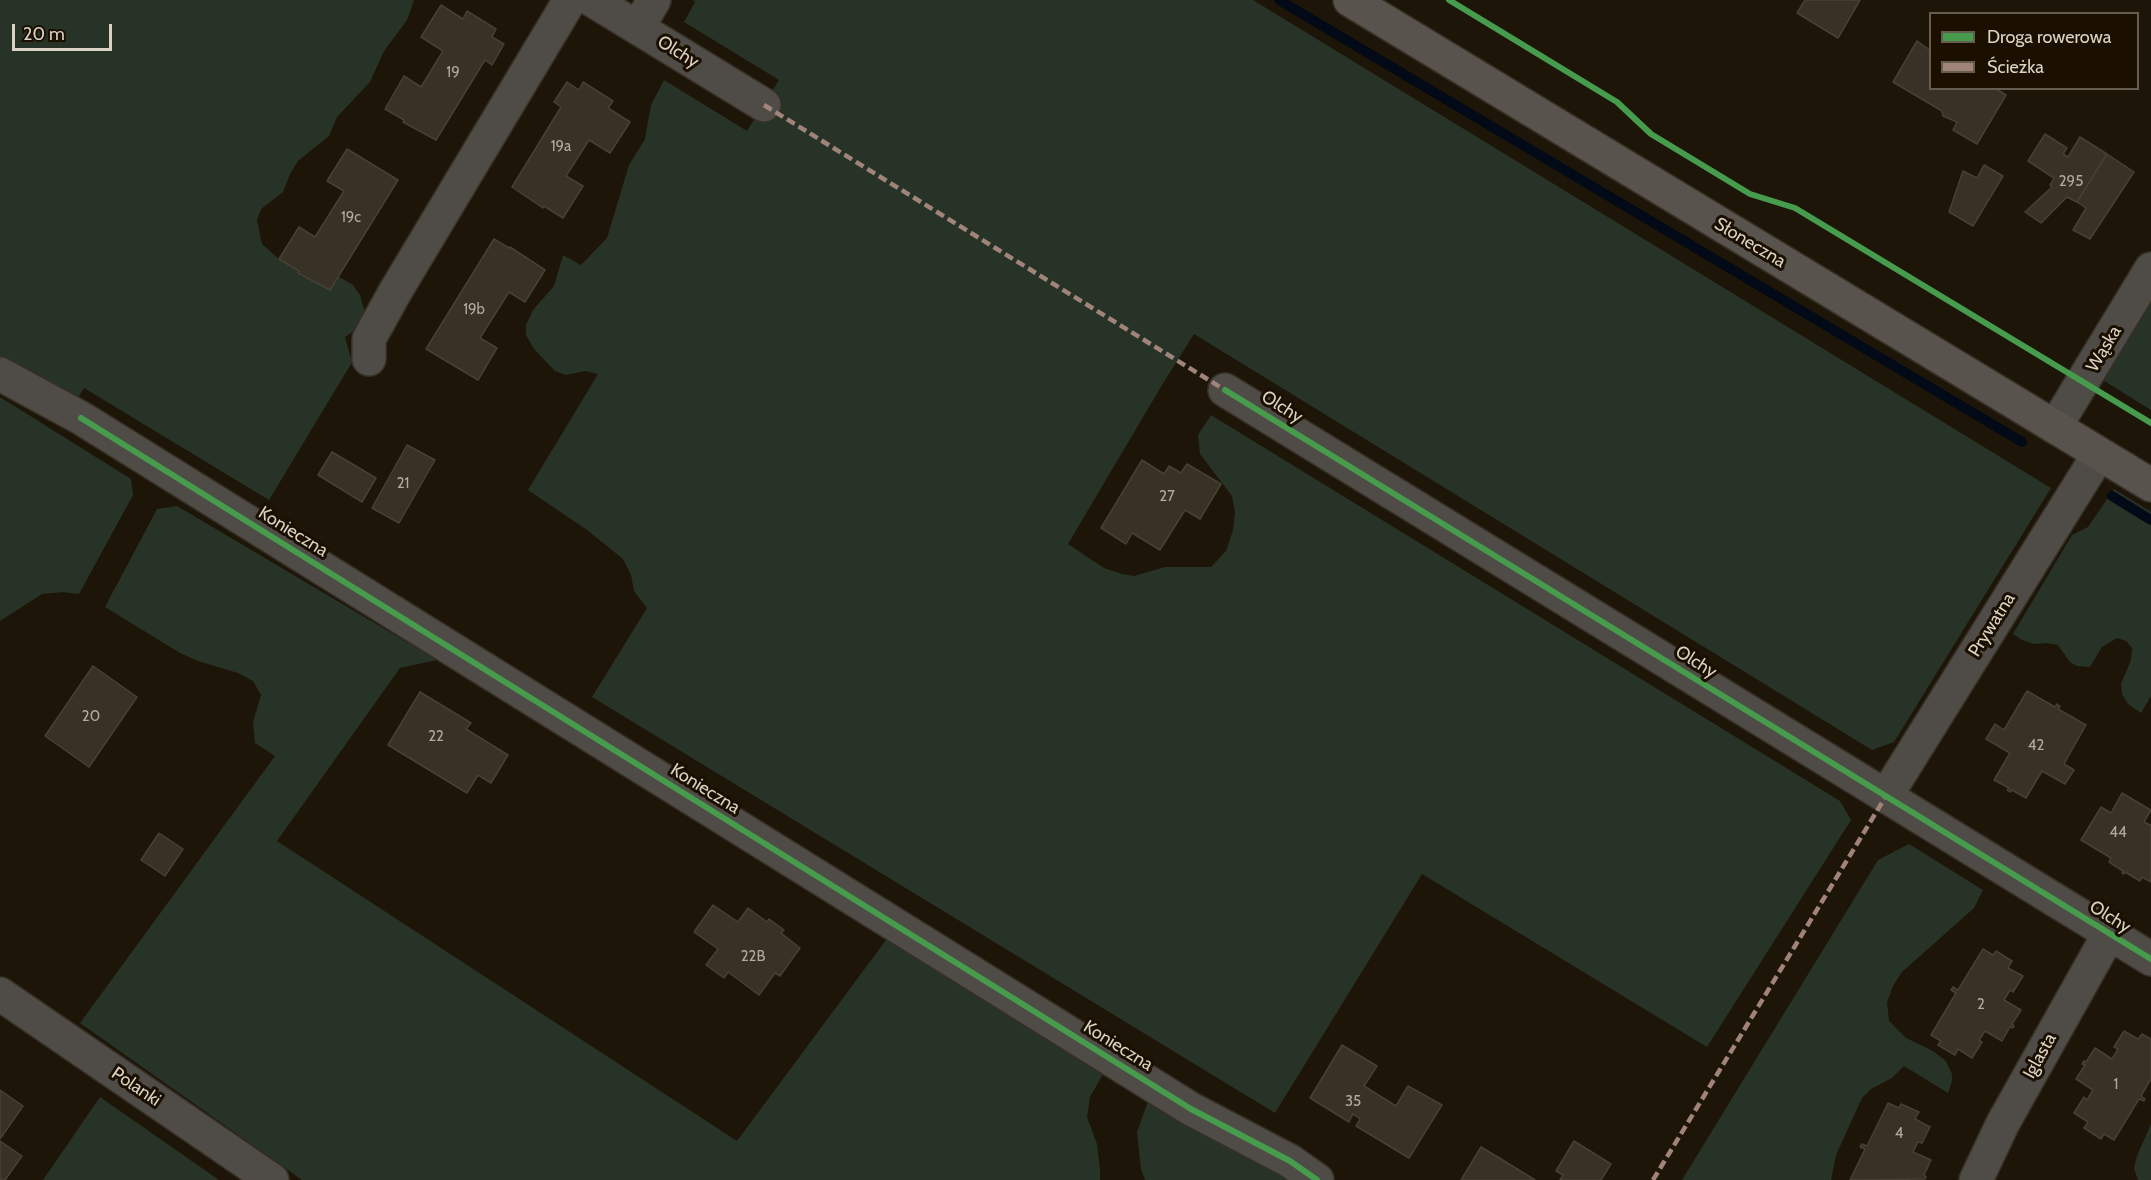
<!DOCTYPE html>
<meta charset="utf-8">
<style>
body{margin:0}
#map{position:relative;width:2151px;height:1180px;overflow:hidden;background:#1d1508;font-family:Cabin,sans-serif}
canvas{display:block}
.legend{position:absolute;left:1929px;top:12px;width:210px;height:78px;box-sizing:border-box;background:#1b0f00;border:2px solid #675d4e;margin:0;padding:8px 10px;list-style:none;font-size:18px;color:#dad2c2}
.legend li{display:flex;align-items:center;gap:12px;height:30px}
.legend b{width:30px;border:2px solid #675d4e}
.scale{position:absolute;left:12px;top:24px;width:100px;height:27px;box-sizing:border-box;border:3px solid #dad2c2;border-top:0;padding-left:8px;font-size:18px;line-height:21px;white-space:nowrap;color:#dad2c2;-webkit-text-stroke:4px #1b0f00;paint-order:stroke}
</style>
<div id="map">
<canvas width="2151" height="1180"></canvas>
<ul class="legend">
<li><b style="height:8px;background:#469c4c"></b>Droga rowerowa</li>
<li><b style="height:8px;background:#a18479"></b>Ścieżka</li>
</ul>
<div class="scale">20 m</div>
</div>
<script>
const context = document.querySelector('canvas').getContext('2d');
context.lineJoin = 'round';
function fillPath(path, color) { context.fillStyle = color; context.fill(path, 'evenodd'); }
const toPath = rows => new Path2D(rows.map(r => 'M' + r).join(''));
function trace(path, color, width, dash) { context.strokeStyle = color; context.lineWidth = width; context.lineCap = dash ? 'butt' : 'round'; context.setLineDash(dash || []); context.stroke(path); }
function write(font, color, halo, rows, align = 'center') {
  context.font = font + ' Cabin,sans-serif'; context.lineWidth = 6; context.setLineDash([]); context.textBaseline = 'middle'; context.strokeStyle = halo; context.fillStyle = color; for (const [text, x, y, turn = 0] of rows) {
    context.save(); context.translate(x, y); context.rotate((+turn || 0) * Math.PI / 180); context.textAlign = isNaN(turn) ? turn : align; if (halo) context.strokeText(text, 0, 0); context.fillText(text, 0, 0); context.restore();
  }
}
fillPath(toPath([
 [0,0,414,0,407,20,384,51,370,82,337,117,329,136,298,161,290,174,283,192,261,209,257,220,262,244,279,259,299,271,298,273,330,290,339,277,353,285,360,295,365,313,355,330,345,337,350,356,354,359,269,500,84,388,76,401,0,359],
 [693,0,1253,0,2051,488,1894,742,1872,750,1194,334,1162,385,1068,544,1104,568,1122,574,1134,576,1165,567,1211,567,1226,551,1233,530,1235,512,1232,496,1200,454,1198,435,1211,415,1840,801,1851,820,1707,1047,1422,874,1275,1113,592,697,647,608,634,591,631,575,623,559,587,530,528,490,598,374,585,371,566,375,555,371,534,349,526,335,526,325,533,310,554,286,563,255,581,265,607,238,629,165,645,139,651,105,664,80,747,131,779,80,684,22,695,2],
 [2151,287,2151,410,2098,377],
 [0,397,131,479,133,495,79,594,63,592,42,594,0,621],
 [2114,489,2151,512,2151,696,2141,713,2128,704,2122,694,2121,684,2131,660,2132,648,2126,641,2117,638,2102,647,2090,667,2077,666,2070,662,2058,645,2047,643,2034,644,2022,640,2013,634,2072,535,2088,527],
 [177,506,437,660,400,668,277,841,737,1141,889,936,1106,1069,1090,1097,1087,1117,1097,1144,1100,1169,1100,1180,302,1180,80,1023,275,756,255,743,253,722,261,695,253,681,238,673,198,661,180,653,105,607,157,509],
 [1909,844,1983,890,1974,908,1902,972,1893,986,1887,1002,1889,1021,1906,1038,1933,1051,1946,1061,1952,1074,1952,1081,1948,1093,1904,1066,1892,1078,1871,1089,1862,1098,1836,1155,1831,1180,1682,1180,1878,860],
 [1150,1096,1289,1180,1145,1180,1141,1169,1137,1132],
 [100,1097,219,1180,43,1180],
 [2151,1124,2151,1180,2138,1180,2134,1168,2137,1156]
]), '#283328');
trace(toPath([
 [1279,0,2022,442],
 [2112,496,2151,520]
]), '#030a17', 10);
const building = toPath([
 [1805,0,1860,0,1838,38,1797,13,1805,0],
 [441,5,463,19,467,11,496,29,492,37,504,44,492,65,485,60,436,140,403,122,404,120,385,109,404,76,421,87,443,51,421,37,441,5],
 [1917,41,1930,50,1930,88,1995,88,2006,95,1977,144,1953,130,1957,122,1943,116,1942,111,1893,82,1917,41],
 [567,82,579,90,583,82,613,101,608,108,630,122,610,153,589,140,566,176,583,186,563,218,544,206,543,208,512,187,561,107,554,102,567,82],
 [2045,134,2067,148,2063,154,2068,157,2080,137,2107,154,2077,202,2067,197,2041,223,2025,212,2052,187,2050,185,2054,178,2028,161,2045,134],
 [347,149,398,180,330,290,298,273,299,271,279,259,299,227,315,237,344,191,327,181,347,149],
 [2107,154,2134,172,2090,239,2073,230,2086,208,2077,202,2107,154],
 [1984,165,2003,176,1973,226,1949,212,1963,171,1977,178,1984,165],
 [494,239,509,248,510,247,545,270,525,302,509,292,480,338,497,348,478,380,426,349,494,239],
 [407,445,435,460,399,523,372,508,407,445],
 [332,452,376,478,362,502,318,475,332,452],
 [1142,460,1164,474,1169,466,1181,473,1187,464,1221,484,1200,519,1185,510,1160,550,1132,533,1126,544,1101,528,1142,460],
 [93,666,137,697,89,767,45,736,93,666],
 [2027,691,2055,707,2057,704,2060,706,2058,709,2086,725,2064,764,2074,770,2065,784,2042,771,2026,798,2012,790,2010,792,2007,790,2009,788,1994,780,2010,753,1986,739,1995,724,2004,730,2027,691],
 [420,692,471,723,466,729,508,755,491,783,478,775,467,793,388,745,420,692],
 [2122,793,2151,810,2144,822,2150,825,2151,824,2151,882,2142,877,2140,881,2125,872,2124,874,2122,873,2123,871,2109,862,2111,858,2081,840,2101,807,2111,813,2122,793],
 [159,833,183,849,165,876,141,860,159,833],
 [713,905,738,922,748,908,767,922,769,919,784,930,781,933,800,948,780,976,775,973,759,995,728,972,724,978,706,965,718,949,694,932,713,905],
 [1983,949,1993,955,1996,951,2012,961,2008,968,2023,976,2013,992,2010,990,2004,1000,2021,1010,2012,1024,2014,1026,2013,1028,2010,1027,2002,1041,1985,1031,1979,1040,1982,1042,1972,1058,1958,1049,1955,1055,1938,1045,1941,1041,1931,1035,1956,993,1951,990,1953,987,1958,990,1983,949],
 [2124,1031,2138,1039,2142,1034,2151,1039,2151,1079,2141,1096,2145,1099,2144,1101,2139,1099,2114,1140,2104,1134,2101,1139,2084,1128,2088,1122,2074,1113,2084,1097,2087,1100,2093,1090,2076,1079,2085,1065,2082,1064,2084,1061,2086,1062,2095,1048,2112,1059,2118,1049,2114,1047,2124,1031],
 [1342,1045,1377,1066,1364,1086,1396,1106,1408,1086,1442,1105,1409,1158,1356,1126,1360,1119,1353,1114,1349,1122,1310,1098,1342,1045],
 [0,1090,23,1106,0,1139,0,1090],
 [1888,1103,1899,1108,1901,1104,1919,1112,1915,1119,1930,1127,1922,1143,1918,1142,1913,1152,1931,1160,1924,1175,1926,1177,1925,1179,1850,1180,1865,1149,1860,1147,1862,1144,1867,1146,1888,1103],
 [0,1141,22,1156,5,1180,0,1180,0,1141],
 [1574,1141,1611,1164,1601,1180,1560,1180,1563,1175,1556,1171,1574,1141],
 [1481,1147,1501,1159,1535,1180,1461,1180,1481,1147]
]);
fillPath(building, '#383125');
trace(building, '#474035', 1.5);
const minor = toPath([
 [592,0,764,105],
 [638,27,654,0],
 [369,359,369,339,395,292,570,0],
 [0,374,81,418,1191,1109,1290,1161,1317,1180],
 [1225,390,2151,959],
 [2055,427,2151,269],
 [1886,796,2099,454],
 [0,994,272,1180],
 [1976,1180,2003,1123,2109,934]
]);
const major = toPath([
 [1350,0,2151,485]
]);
trace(minor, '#362f24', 36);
trace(major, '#362f24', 36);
trace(minor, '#4f4b46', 33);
trace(major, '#59534e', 33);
trace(toPath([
 [764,105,1225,390],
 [1653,1180,1886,796]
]), '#a18479', 4.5, [9, 4.5]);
trace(toPath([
 [1449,0,1617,102,1651,134,1750,194,1795,208,2151,423],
 [1225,390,2151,959],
 [81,418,1191,1109,1290,1161,1317,1180]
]), '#469c4c', 6);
write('15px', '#b2aa9b', null, [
 ["19",453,73],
 ["19a",561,147],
 ["295",2071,182],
 ["19c",351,218],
 ["19b",474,310],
 ["21",403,484],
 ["27",1167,497],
 ["20",91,717],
 ["22",436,737],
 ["42",2036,746],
 ["44",2118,833],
 ["22B",753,957],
 ["2",1981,1005],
 ["1",2116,1085],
 ["35",1353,1102],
 ["4",1899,1134]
]);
write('18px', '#dad2c2', '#1b0f00', [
 ["Olchy",678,52,32],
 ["Słoneczna",1750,243,31],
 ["Wąska",2104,349,-59],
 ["Olchy",1282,407,32],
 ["Konieczna",293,532,32],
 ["Prywatna",1992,625,-58],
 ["Olchy",1696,662,32],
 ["Konieczna",705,789,32],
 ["Olchy",2110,917,32],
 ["Konieczna",1118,1046,32],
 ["Iglasta",2040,1056,-61],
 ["Polanki",136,1087,34]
]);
</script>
